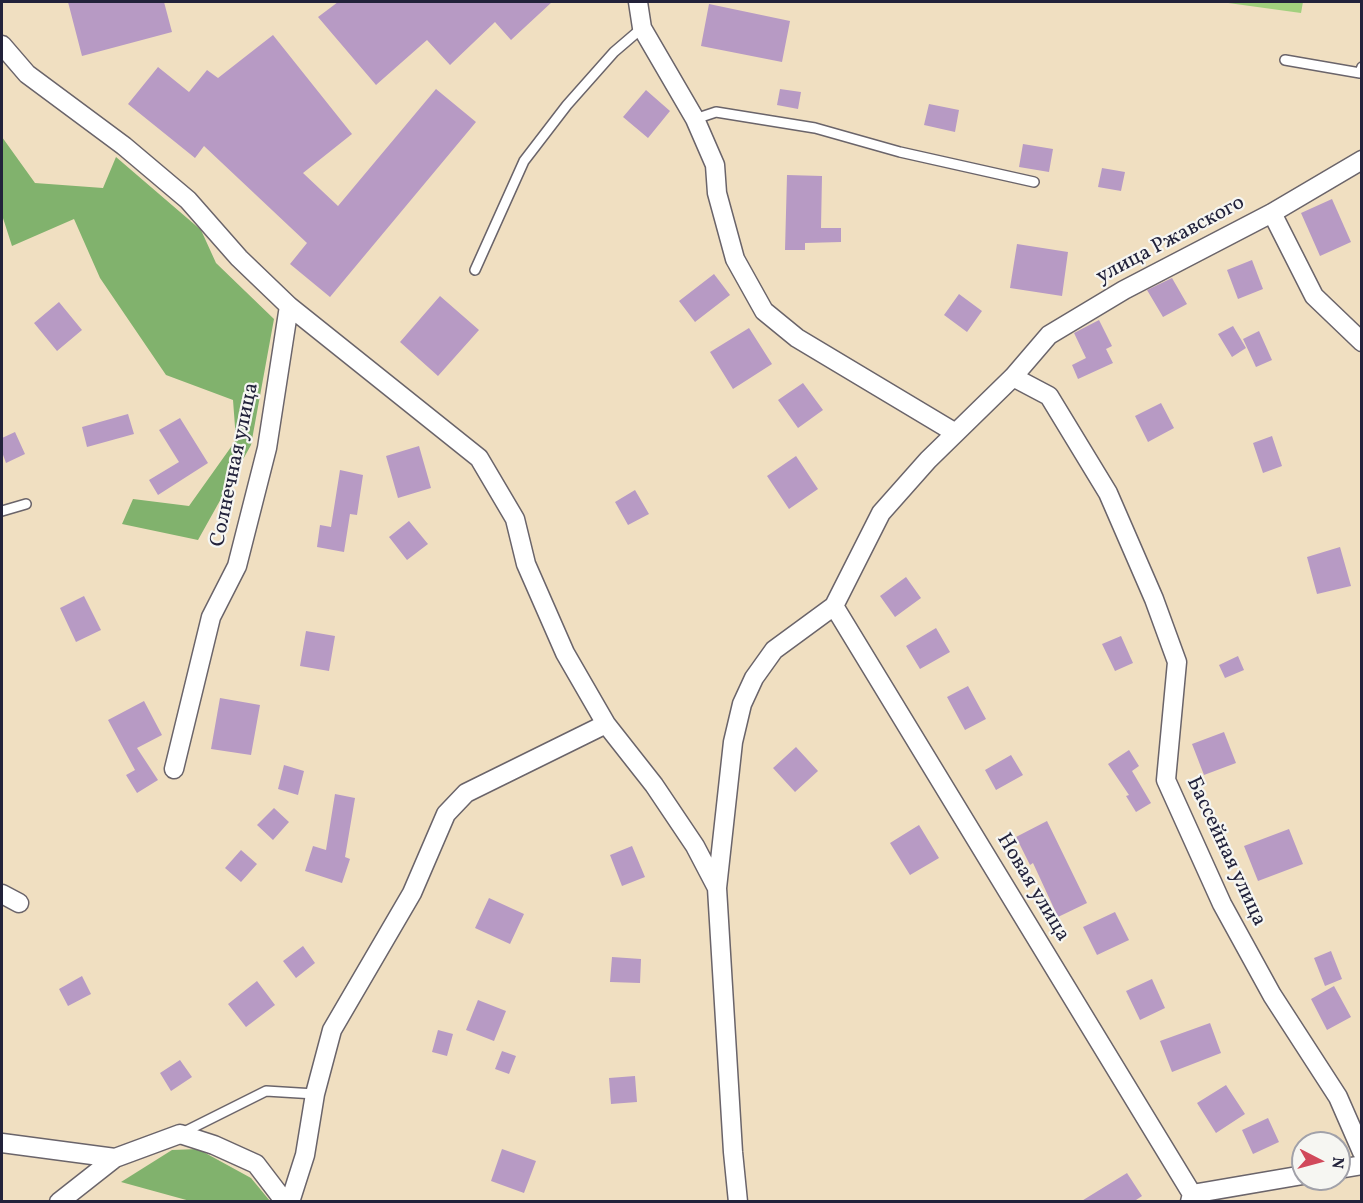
<!DOCTYPE html>
<meta charset="utf-8">
<style>
body{margin:0}
#map{position:relative;width:1363px;height:1203px;overflow:hidden;background:#f0dfc1;font-family:Vollkorn,serif}
canvas{display:block}
.frame{position:absolute;inset:0;border:3px solid #22223b;pointer-events:none}
.north{position:absolute;left:1291px;top:1131px;width:60px;height:60px;box-sizing:border-box;background:#f6f6f2;border:2px solid #a1a1a9;border-radius:50%;rotate:96deg;font-size:16px;font-weight:700;line-height:24px;text-align:center;color:#22223b}
.north::after{content:'';display:block;margin:auto;width:21px;height:27px;background:#d1495b;clip-path:polygon(50% 0,100% 100%,50% 72%,0 100%)}
</style>
<div id="map">
<canvas width="1363" height="1203"></canvas>
<div class="frame"></div>
<div class="north">N</div>
</div>
<script>
const context = document.querySelector('canvas').getContext('2d');
context.lineJoin = 'round';
function fillPath(path, color) { context.fillStyle = color; context.fill(path, 'evenodd'); }
const toPath = rows => new Path2D(rows.map(r => 'M' + r).join(''));
function trace(path, color, width, dash) { context.strokeStyle = color; context.lineWidth = width; context.lineCap = dash ? 'butt' : 'round'; context.setLineDash(dash || []); context.stroke(path); }
function write(font, color, halo, rows, align = 'center') {
  context.font = font + ' Vollkorn,serif'; context.lineWidth = 4.5; context.setLineDash([]); context.textBaseline = 'middle'; context.strokeStyle = halo; context.fillStyle = color; for (const [text, x, y, turn = 0] of rows) {
    context.save(); context.translate(x, y); context.rotate((+turn || 0) * Math.PI / 180); context.textAlign = isNaN(turn) ? turn : align; if (halo) context.strokeText(text, 0, 0); context.fillText(text, 0, 0); context.restore();
  }
}
fillPath(toPath([
 [1221,2,1303,2,1301,13]
]), '#a2d07e');
fillPath(toPath([
 [2,137,35,183,103,188,116,157,201,230,216,263,274,319,251,445,198,540,122,524,133,499,189,506,236,440,233,400,166,375,100,278,74,219,12,246,2,215],
 [198,1149,251,1178,270,1201,190,1201,121,1182,172,1150]
]), '#81b26d');
fillPath(toPath([
 [68,2,164,2,172,32,82,56],
 [338,2,552,2,511,40,495,22,450,65,427,40,376,85,318,17],
 [709,4,790,21,782,62,701,46],
 [273,35,352,134,303,173,338,206,436,89,476,122,330,297,290,264,307,243,204,146,195,158,128,104,158,67,189,92,207,70,218,78],
 [780,89,801,92,798,109,777,105],
 [646,90,670,111,648,138,623,117],
 [929,104,959,110,955,132,924,125],
 [1023,144,1053,149,1049,172,1019,167],
 [1102,168,1125,172,1121,191,1098,187],
 [787,175,822,176,821,228,841,228,841,242,805,243,805,250,785,250],
 [1332,199,1351,242,1320,256,1301,213],
 [1017,244,1068,252,1062,296,1010,288],
 [1252,260,1263,289,1238,299,1227,270],
 [714,274,730,295,695,322,679,301],
 [1172,278,1187,304,1163,317,1147,290],
 [959,294,982,311,967,332,944,315],
 [440,296,479,330,438,376,400,342],
 [59,302,82,330,57,351,34,323],
 [1099,320,1112,346,1106,349,1113,363,1078,379,1072,365,1086,358,1074,333],
 [1233,326,1246,348,1232,357,1218,334],
 [749,328,772,364,733,389,710,352],
 [1259,331,1272,360,1256,367,1243,339],
 [803,383,823,410,798,428,778,400],
 [1161,403,1174,428,1148,442,1135,416],
 [128,414,134,434,87,447,82,427],
 [180,418,208,463,158,495,149,480,179,462,159,430],
 [15,432,25,454,6,463,2,452,2,438],
 [1272,436,1282,466,1263,473,1253,443],
 [419,446,431,488,398,498,386,456],
 [796,456,818,489,789,509,767,476],
 [340,470,363,475,357,515,350,514,344,552,317,547,320,525,331,527],
 [635,490,649,514,628,525,615,502],
 [409,521,428,544,407,560,389,537],
 [1340,547,1351,586,1317,594,1307,557],
 [906,577,921,598,895,617,880,596],
 [84,596,101,630,76,642,60,608],
 [936,628,950,652,920,669,906,646],
 [306,631,335,636,329,671,300,666],
 [1121,636,1133,663,1115,671,1102,644],
 [1238,656,1244,670,1225,678,1219,665],
 [968,686,986,719,965,730,947,697],
 [220,698,260,705,251,755,211,749],
 [144,701,162,735,137,748,158,780,137,793,126,775,135,770,108,720],
 [1224,732,1236,763,1204,775,1192,744],
 [796,747,818,771,795,792,773,768],
 [1129,750,1139,766,1132,771,1151,803,1136,812,1126,796,1129,795,1108,764],
 [1011,755,1023,775,996,790,985,770],
 [284,765,304,771,298,795,278,789],
 [335,794,355,798,345,857,350,859,342,883,305,871,313,846,326,850],
 [274,808,289,822,273,840,257,825],
 [1047,821,1087,903,1058,917,1033,863,1030,865,1016,837],
 [919,825,939,858,910,875,890,843],
 [1289,829,1303,864,1258,881,1244,846],
 [632,846,645,877,622,886,610,855],
 [241,850,257,864,241,882,225,868],
 [489,898,524,914,510,944,475,928],
 [1115,912,1129,940,1097,955,1083,927],
 [303,946,315,963,296,978,283,961],
 [1331,951,1342,979,1325,986,1314,958],
 [612,957,641,959,640,983,610,982],
 [82,976,91,994,68,1006,59,989],
 [1152,979,1165,1008,1140,1020,1126,991],
 [257,981,275,1005,246,1027,228,1004],
 [1334,986,1351,1017,1327,1030,1311,999],
 [478,1000,506,1011,494,1041,466,1030],
 [1210,1023,1221,1053,1172,1072,1160,1041],
 [438,1030,453,1034,447,1056,432,1052],
 [502,1051,516,1056,509,1074,495,1069],
 [180,1060,192,1077,171,1091,160,1073],
 [635,1076,637,1102,611,1104,609,1078],
 [1226,1085,1245,1114,1216,1133,1197,1103],
 [1268,1118,1279,1142,1253,1154,1242,1130],
 [502,1149,536,1161,524,1193,491,1181],
 [1127,1173,1142,1196,1133,1202,1080,1202]
]), '#b79ac4');
const service = toPath([
 [1285,60,1360,73,1362,67],
 [695,119,716,112,815,128,900,152,1034,182],
 [475,270,524,161,567,105,614,52,642,28],
 [2,511,26,504],
 [182,1133,266,1091,315,1094]
]);
const minor = toPath([
 [638,2,642,28,695,119,715,165,717,193,735,259,764,311,797,338,954,432],
 [2,45,27,74,124,146,188,200,239,258,289,306,479,458,515,519,526,564,565,653,606,724,654,785,695,846,717,888],
 [1272,213,1314,296,1362,342],
 [1013,377,1049,396,1108,493,1154,599,1177,662,1166,780,1222,904,1272,995,1338,1097,1362,1152],
 [834,606,1192,1194],
 [174,769,211,617,237,566,267,448,289,306],
 [2,894,19,903],
 [2,1143,115,1158,180,1134,214,1145,256,1164,285,1202],
 [1339,1169,1362,1165],
 [59,1202,115,1158],
 [290,1202,305,1155,315,1094,332,1030,412,893,446,814,466,793,606,724],
 [738,1202,733,1152,717,888,733,742,742,704,754,678,774,650,834,606,881,513,928,460,1013,377,1049,335,1124,290,1272,213,1362,160],
 [1190,1202,1192,1194,1303,1175]
]);
trace(service, '#6a646a', 12);
trace(minor, '#6a646a', 21);
trace(service, '#fff', 9);
trace(minor, '#fff', 18);
write('21px', '#22223b', '#f6f6f2', [
 ["улица Ржавского",1171,241,-28],
 ["Солнечная улица",236,465,-78],
 ["Бассейная улица",1225,852,65],
 ["Новая улица",1032,888,59]
]);
</script>
